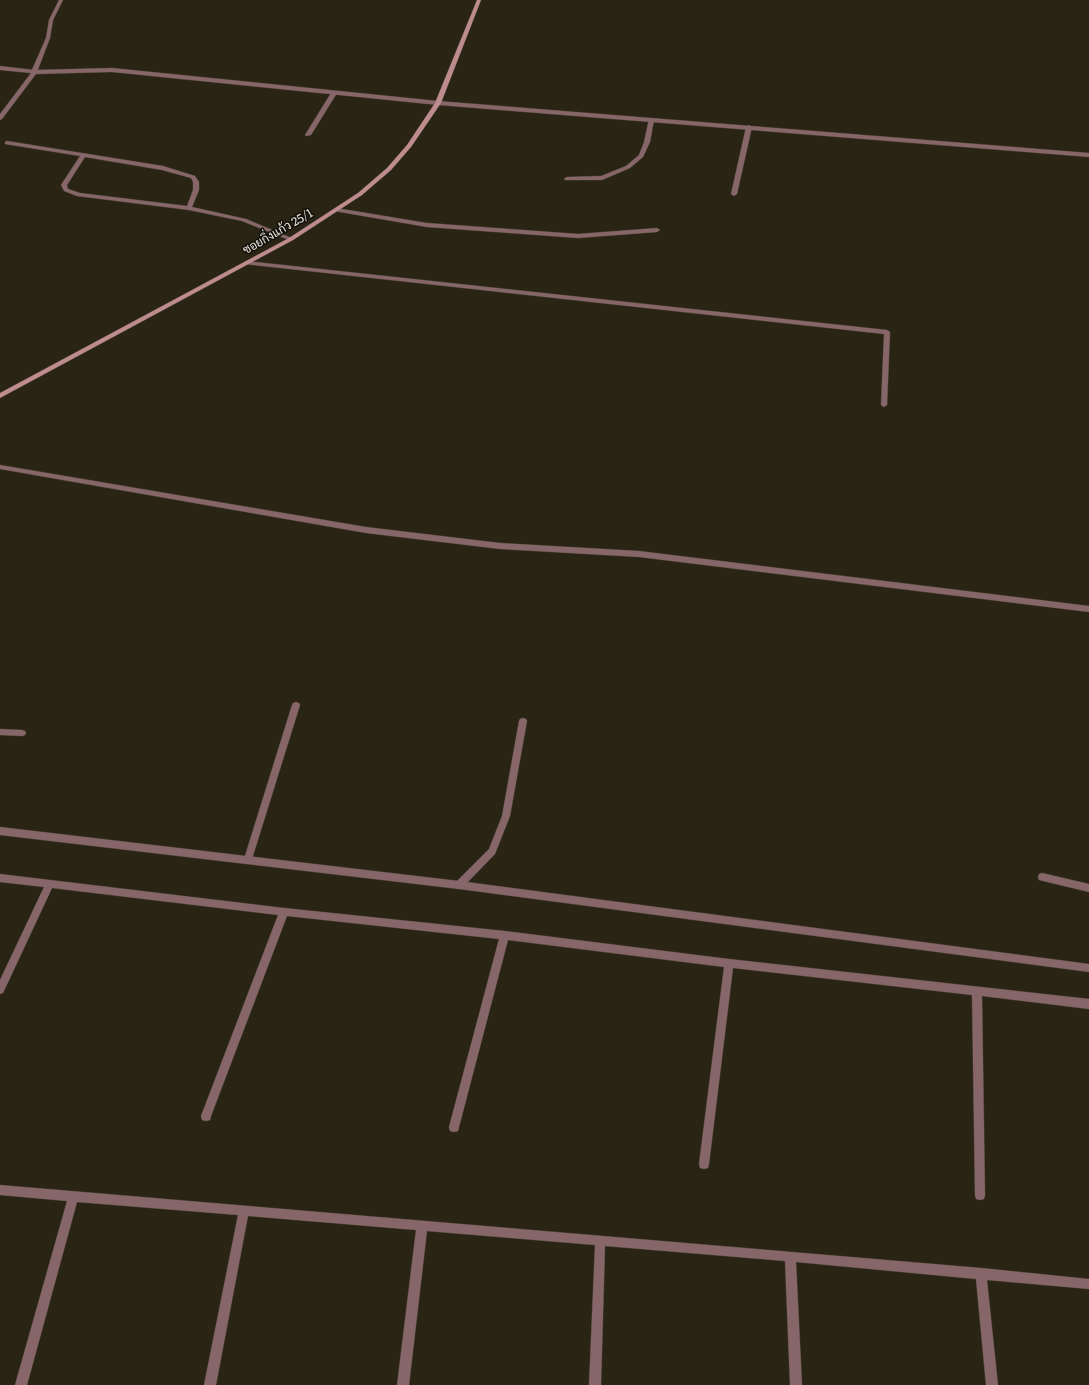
<!DOCTYPE html>
<meta charset="utf-8">
<style>
body{margin:0}
canvas{display:block;background:#2a2415}
</style>
<canvas width="1089" height="1385"></canvas>
<script>
const context = document.querySelector('canvas').getContext('2d');
context.lineJoin = 'round';
const toPath = rows => new Path2D(rows.map(r => 'M' + r).join(''));
function trace(path, color, width, dash) { context.strokeStyle = color; context.lineWidth = width; context.lineCap = dash ? 'butt' : 'round'; context.setLineDash(dash || []); context.stroke(path); }
function fillPath(path, color) { context.fillStyle = color; context.fill(path, 'evenodd'); }
function write(font, color, halo, rows, align = 'center') {
  context.font = font + ' Literata,Sarabun,serif'; context.lineWidth = 3; context.setLineDash([]); context.textBaseline = 'middle'; context.strokeStyle = halo; context.fillStyle = color; for (const [text, x, y, turn = 0] of rows) {
    context.save(); context.translate(x, y); context.rotate((+turn || 0) * Math.PI / 180); context.textAlign = isNaN(turn) ? turn : align; if (halo) context.strokeText(text, 0, 0); context.fillText(text, 0, 0); context.restore();
  }
}
const lane = toPath([
 [59,0,63,0,53,20,50,38,37,72,32,73,31,72,46,38,49,20,59,0],
 [334,91,337,93,311,135,306,136,305,135,331,93,334,91],
 [649,119,654,120,650,142,643,157,630,168,602,180,565,180,564,179,567,177,601,176,626,166,639,155,644,142,649,119],
 [749,125,752,127,737,194,734,196,731,194,746,127,749,125],
 [7,141,163,166,195,176,199,182,199,190,192,207,246,219,294,239,293,240,289,240,242,221,189,210,77,196,64,191,61,185,80,156,5,144,5,142,7,141],
 [85,157,162,170,191,178,193,182,193,190,187,206,80,193,68,189,67,185,85,157],
 [336,208,427,223,578,234,657,228,660,230,657,232,578,238,427,227,334,211,334,209,336,208],
 [0,465,366,527,500,543,639,551,1089,606,1089,612,639,557,500,549,366,533,0,469,0,465],
 [296,702,299,703,300,705,252,859,251,862,248,863,245,862,244,859,292,705,293,703,296,702],
 [523,718,526,719,527,721,510,816,495,854,462,888,459,889,456,888,455,885,456,882,489,849,502,816,519,721,520,719,523,718],
 [0,729,22,730,25,731,26,733,25,735,22,736,0,735,0,729],
 [1042,873,1089,884,1089,892,1039,880,1038,877,1039,874,1042,873]
]);
const street = toPath([
 [0,66,34,70,112,68,438,101,1089,153,1089,157,438,105,112,72,36,74,2,119,0,120,0,114,31,73,0,70,0,66],
 [246,261,887,330,890,332,887,405,884,407,881,405,884,334,244,264,243,263,246,261],
 [0,827,459,881,1089,964,1089,972,459,889,0,835,0,827],
 [0,874,284,908,505,931,729,959,1089,999,1089,1009,982,996,985,1195,984,1199,980,1200,976,1199,975,1195,972,995,733,968,709,1164,708,1168,704,1169,700,1168,699,1164,724,967,508,940,459,1127,458,1131,454,1132,450,1131,449,1127,499,939,287,916,211,1116,210,1120,206,1121,202,1120,201,1116,278,915,52,888,3,993,0,994,0,980,44,887,0,882,0,874],
 [0,1185,981,1268,1089,1279,1089,1289,987,1280,998,1385,986,1385,976,1279,796,1262,802,1385,790,1385,785,1261,605,1246,601,1385,589,1385,595,1245,427,1231,409,1385,397,1385,416,1230,248,1216,216,1385,204,1385,238,1215,77,1202,27,1385,15,1385,67,1201,0,1195,0,1185]
]);
const secondary = toPath([
 [477,0,481,0,441,103,411,147,391,170,362,195,293,240,0,398,0,393,289,238,358,193,387,168,407,145,435,103,477,0]
]);
trace(lane, '#453f31', 1);
trace(street, '#453f31', 1);
trace(secondary, '#453f31', 1);
fillPath(lane, '#866668');
fillPath(street, '#866668');
fillPath(secondary, '#be8b8e');
write('12px', '#eae6dd', '#100e08', [
 ["ซอยกิ่งแก้ว 25/1",278,232,-30]
]);
</script>
